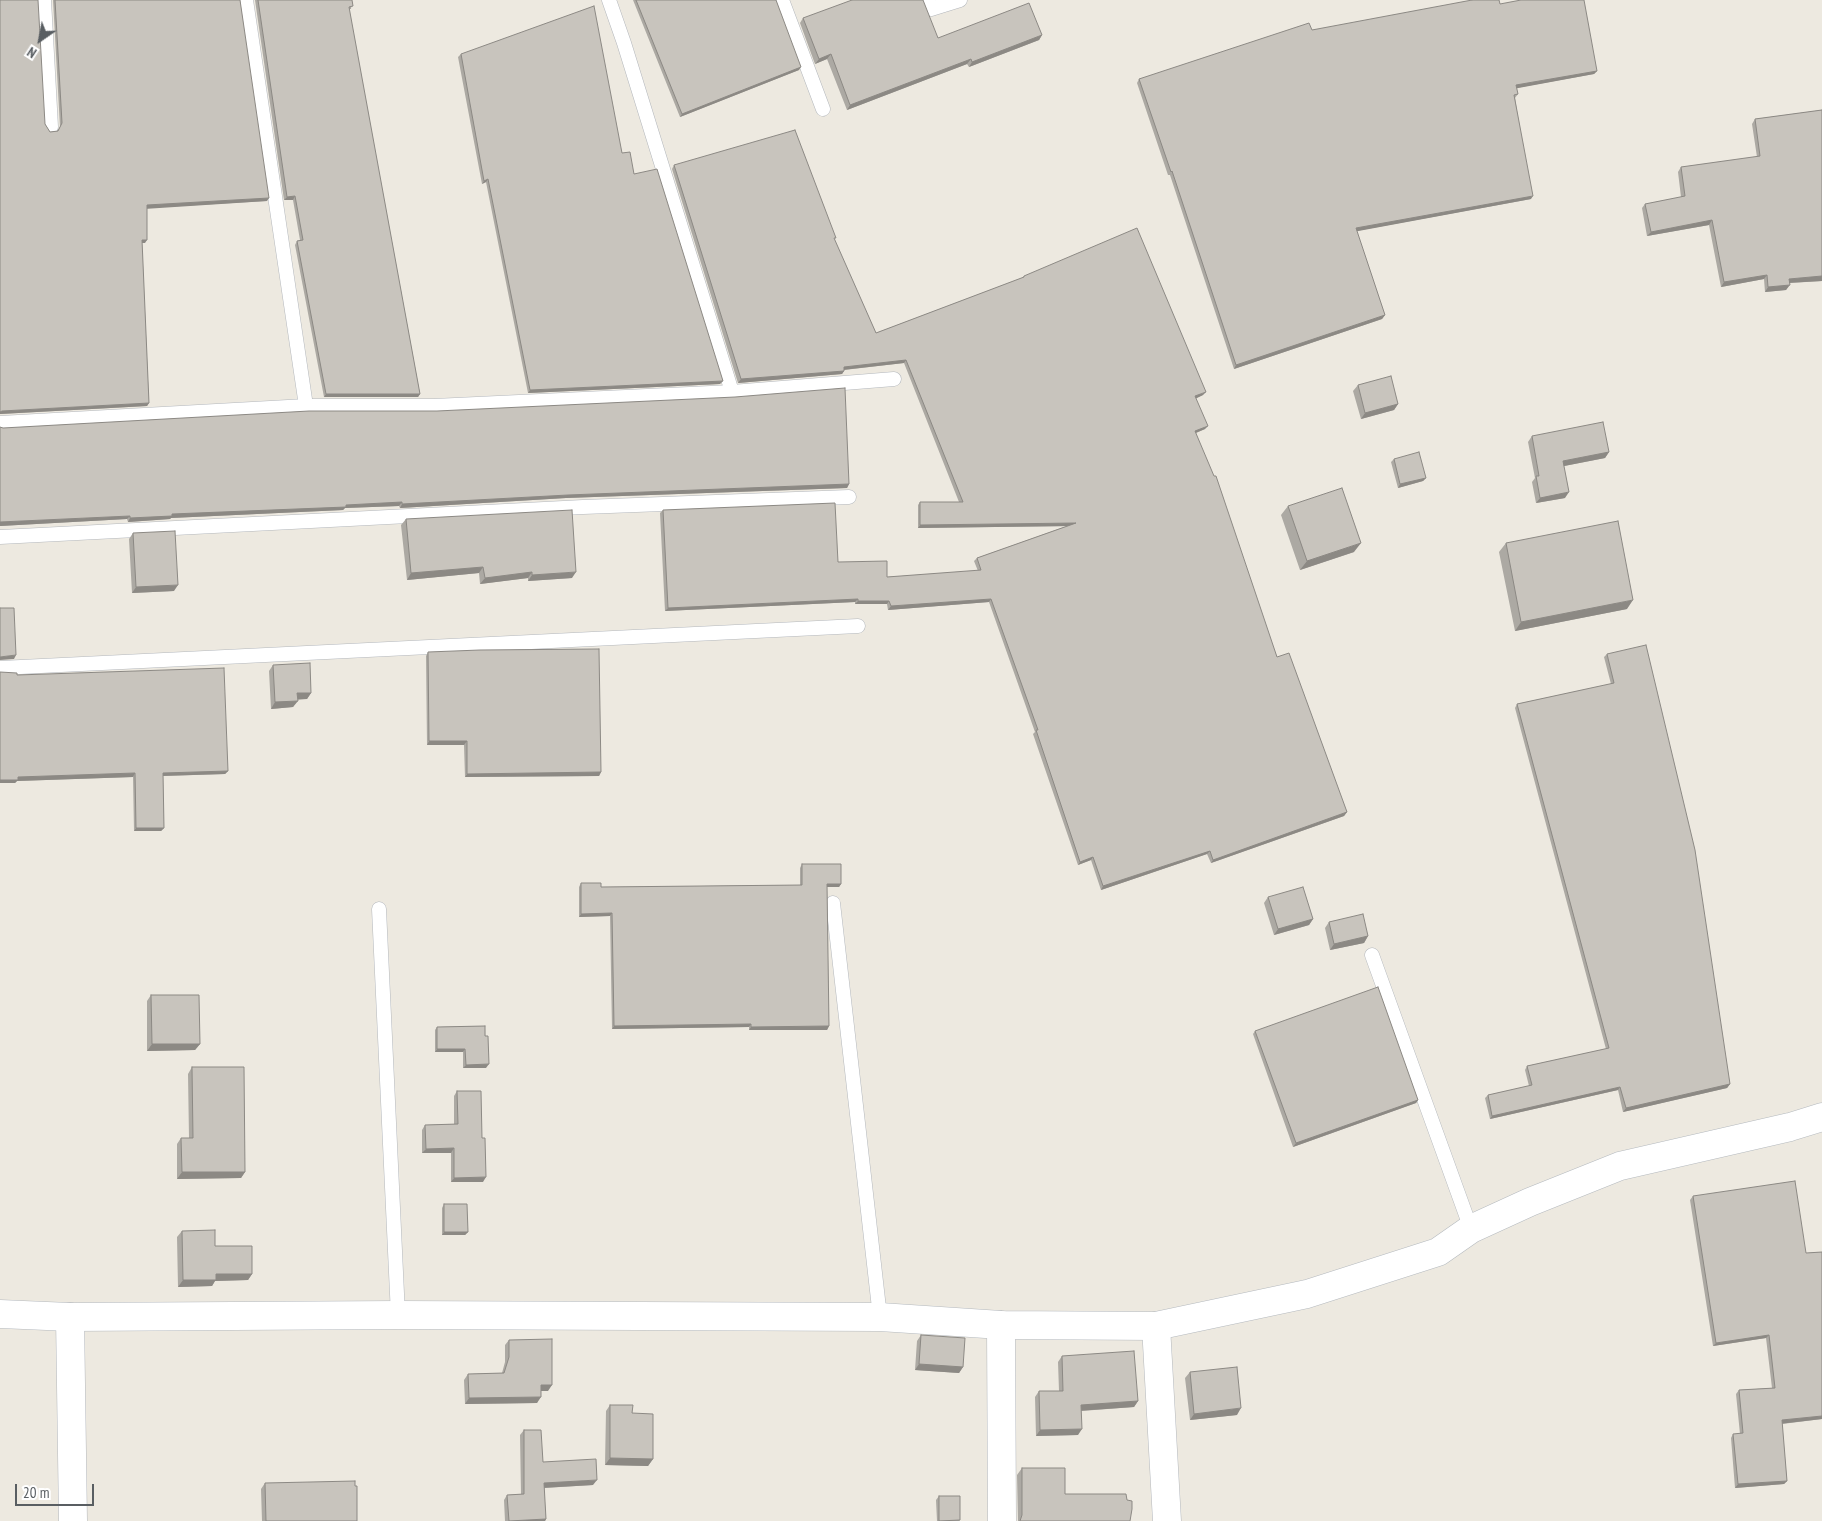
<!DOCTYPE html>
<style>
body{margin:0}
#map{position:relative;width:1822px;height:1521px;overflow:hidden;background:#ede9e0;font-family:"PT Sans Narrow",sans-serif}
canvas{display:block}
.north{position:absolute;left:15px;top:15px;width:50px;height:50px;-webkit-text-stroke:4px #fff;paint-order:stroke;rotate:213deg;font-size:14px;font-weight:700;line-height:20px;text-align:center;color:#595e62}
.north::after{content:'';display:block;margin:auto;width:18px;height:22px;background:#595e62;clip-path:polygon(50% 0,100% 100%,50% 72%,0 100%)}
.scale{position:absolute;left:15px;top:1484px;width:79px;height:22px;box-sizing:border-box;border:2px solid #595e62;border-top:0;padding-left:6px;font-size:15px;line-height:18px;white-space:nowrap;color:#595e62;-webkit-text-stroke:4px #fff;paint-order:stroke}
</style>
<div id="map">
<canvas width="1822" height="1521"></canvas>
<div class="north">N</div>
<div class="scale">20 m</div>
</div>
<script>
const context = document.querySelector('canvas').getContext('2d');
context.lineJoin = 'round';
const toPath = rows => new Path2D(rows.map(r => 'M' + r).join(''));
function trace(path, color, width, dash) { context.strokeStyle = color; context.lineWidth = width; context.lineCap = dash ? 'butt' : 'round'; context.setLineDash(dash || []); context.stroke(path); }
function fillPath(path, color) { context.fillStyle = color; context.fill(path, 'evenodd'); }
const lane = toPath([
 [44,0,51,127],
 [246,0,306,406],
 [609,0,624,43,732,392],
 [782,0,823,109],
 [928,0,931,9,960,0],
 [0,423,306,406,434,406,732,392,894,379],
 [0,537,583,507,849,497],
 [0,668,858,626],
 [833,903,880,1317],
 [379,909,398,1315],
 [1372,955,1471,1229]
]);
const street = toPath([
 [70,1317,73,1521],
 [1001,1325,1002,1521],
 [1156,1326,1167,1521]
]);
const secondary = toPath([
 [0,1314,70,1317,398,1315,880,1317,1001,1325,1156,1326,1307,1294,1438,1252,1471,1229,1530,1202,1620,1166,1790,1127,1822,1117]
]);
trace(lane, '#b3b7bc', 15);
trace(street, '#b3b7bc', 29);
trace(secondary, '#b4b9be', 29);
trace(lane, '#fff', 14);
trace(street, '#fff', 28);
trace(secondary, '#fff', 28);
fillPath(toPath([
 [0,0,45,124,50,132,57,131,60,127,53,0,240,0,267,201,147,208,145,243,142,243,149,403,147,406,0,414],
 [255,0,352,0,351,9,349,9,420,394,418,397,324,397,295,245,297,241,300,240,293,200,284,200],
 [633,0,776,0,799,70,680,117],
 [1500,4,1597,71,1594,74,1516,88,1518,94,1515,98,1531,199,1356,231,1385,315,1382,319,1234,369,1170,175,1168,175,1137,83,1139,79,1312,30],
 [803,18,938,38,1042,35,1039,40,969,67,967,64,847,110,827,59,815,64,800,23],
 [461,54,622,153,634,174,720,384,528,393,486,182,482,184,458,57],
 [1822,110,1822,281,1790,283,1786,290,1765,292,1764,279,1721,287,1709,225,1647,236,1642,208,1645,204,1681,197,1678,172,1681,167,1757,157,1752,124,1755,119],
 [674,165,834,240,876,333,1022,278,1024,276,1203,395,1196,398,1205,429,1196,433,1277,657,1347,812,1344,816,1211,863,1207,854,1101,890,1091,860,1078,865,1033,734,1035,732,989,602,888,610,887,604,855,604,855,602,665,611,660,513,663,510,838,562,887,577,978,571,974,561,977,558,1067,526,918,528,918,505,920,502,959,502,904,363,844,370,844,371,842,374,738,383,672,169],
 [1358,385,1398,404,1394,410,1361,419,1353,391],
 [0,427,3,428,849,484,847,488,566,498,400,508,399,506,345,508,343,510,171,518,170,519,128,522,127,519,0,526],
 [1532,436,1609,452,1605,458,1564,466,1565,498,1536,503,1532,482,1535,478,1528,442],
 [1394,459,1426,478,1423,481,1398,488,1391,462],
 [1288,506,1354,552,1300,570,1281,515],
 [406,519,572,578,528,581,528,578,480,584,479,573,407,580,401,525],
 [133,533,174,591,132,593,129,539],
 [1506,543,1627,609,1515,631,1499,552],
 [428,652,601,772,599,776,465,777,464,745,427,745,426,656],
 [1607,654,1730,1084,1727,1088,1623,1112,1618,1090,1490,1119,1485,1098,1488,1095,1529,1086,1525,1070,1527,1066,1606,1049,1515,708,1517,704,1611,684,1604,657],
 [273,665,311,693,307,699,298,699,293,707,271,709,269,671],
 [0,672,17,675,228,771,225,774,163,776,164,828,161,831,134,831,133,777,17,781,15,783,0,783],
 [802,864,841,884,839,887,827,887,829,1026,827,1030,749,1030,749,1027,612,1029,610,916,579,917,579,887,581,883,601,887,800,885,800,868],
 [1268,897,1313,919,1309,925,1274,935,1264,903],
 [1329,922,1368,936,1364,943,1330,950,1325,928],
 [151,995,200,1044,195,1050,147,1051,147,1001],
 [485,1026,486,1068,463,1068,463,1052,435,1052,435,1030,437,1027],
 [1255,1031,1418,1100,1416,1103,1293,1147,1253,1034],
 [192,1067,245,1172,241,1178,177,1179,177,1144,181,1138,189,1138,188,1074],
 [457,1091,483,1182,451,1182,451,1153,422,1153,422,1130,425,1125,454,1124,454,1096],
 [1693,1196,1806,1253,1822,1252,1822,1419,1782,1424,1787,1481,1784,1484,1735,1488,1731,1438,1733,1434,1740,1434,1736,1394,1739,1390,1772,1388,1766,1338,1713,1346,1690,1200],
 [444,1204,468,1232,465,1235,442,1235,442,1208],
 [182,1231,252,1274,248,1280,215,1281,212,1286,178,1287,177,1237],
 [921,1335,963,1367,959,1373,915,1370,917,1341],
 [509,1340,548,1391,541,1391,537,1403,465,1404,464,1380,468,1374,502,1373,505,1362,505,1345],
 [1062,1356,1138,1401,1134,1407,1081,1411,1078,1435,1036,1436,1035,1397,1039,1391,1059,1391,1058,1362],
 [1190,1372,1237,1415,1190,1420,1185,1378],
 [610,1405,632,1413,653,1459,648,1466,605,1465,606,1411],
 [524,1430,543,1462,593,1485,544,1488,546,1519,545,1521,505,1521,504,1500,507,1495,521,1494,520,1435],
 [1022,1468,1065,1494,1130,1521,1018,1521,1017,1475],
 [265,1483,357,1521,262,1521,261,1489],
 [939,1496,960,1520,959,1521,937,1521,936,1500]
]), '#aca9a3');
fillPath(toPath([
 [1042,35,1039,40,969,67,972,62],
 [831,54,827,59,815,64,819,59],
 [971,59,967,64,847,110,850,105],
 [801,67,799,70,680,117,682,114],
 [1597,71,1594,74,1513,89,1516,85],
 [488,179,486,182,482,184,484,181],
 [295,196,293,200,284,200,287,197],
 [1533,196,1531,199,1353,232,1356,228],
 [269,198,267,201,144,209,147,205],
 [1712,220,1709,225,1647,236,1651,232],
 [142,240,147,240,145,243,139,243],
 [1767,275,1764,279,1721,287,1724,282],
 [1822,276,1822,281,1786,283,1789,279],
 [1790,285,1786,290,1765,292,1768,287],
 [1385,315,1382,319,1234,369,1236,365],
 [906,360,904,363,842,370,844,367],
 [844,371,842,374,738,383,741,379],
 [723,381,720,384,528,393,530,390],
 [1206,392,1203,395,1193,400,1195,396],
 [326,394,420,394,418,397,324,397],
 [149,403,147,406,0,414,0,412,2,411],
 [1398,404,1394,410,1361,419,1365,413],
 [1208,426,1205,429,1193,434,1195,431],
 [1609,452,1605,458,1559,467,1563,461],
 [1426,478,1423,481,1398,488,1400,484],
 [849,484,847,488,566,498,400,508,402,504,568,495],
 [1569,492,1565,498,1536,503,1540,498],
 [402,502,399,506,345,508,343,510,171,518,170,519,128,522,130,518,172,514],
 [130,516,127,519,0,526,0,522],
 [1076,523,1074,526,918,528,920,525],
 [1361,543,1354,552,1300,570,1307,561],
 [483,567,479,573,407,580,411,573],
 [532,572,528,578,480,584,485,578],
 [576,572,572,578,528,581,532,575],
 [178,585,174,591,132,593,136,587],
 [858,599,855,602,665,611,668,608],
 [991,599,989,602,888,610,891,606],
 [1633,600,1627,609,1515,631,1521,622],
 [858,601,889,601,887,604,855,604],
 [16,655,14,659,0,660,0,657],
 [297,693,311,693,307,699,293,700],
 [298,701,293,707,271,709,275,702],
 [429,741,467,741,464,745,427,745],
 [228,771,225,774,160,776,163,773],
 [601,772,599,776,465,777,467,774],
 [135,773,133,777,17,781,15,783,0,783,0,780,18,777],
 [1347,812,1344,816,1211,863,1213,860],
 [136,828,164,828,161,831,134,831],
 [1210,851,1207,854,1101,890,1103,886],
 [1093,857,1091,860,1078,865,1080,862],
 [827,884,841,884,839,887,825,887],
 [612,913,610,916,579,917,581,914],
 [1313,919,1309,925,1274,935,1278,929],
 [1368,936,1364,943,1330,950,1334,944],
 [751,1024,749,1027,612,1029,614,1026],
 [829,1026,827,1030,749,1030,751,1027],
 [152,1044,200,1044,195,1050,147,1051],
 [437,1049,465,1049,463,1052,435,1052],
 [489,1064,486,1068,463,1068,466,1065],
 [1730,1084,1727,1088,1623,1112,1626,1108],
 [1620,1087,1618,1090,1490,1119,1492,1116],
 [1418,1100,1416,1103,1293,1147,1296,1143],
 [454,1148,451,1153,422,1153,426,1149],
 [182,1172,245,1172,241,1178,177,1179],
 [486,1177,483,1182,451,1182,454,1178],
 [444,1232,468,1232,465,1235,442,1235],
 [216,1274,252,1274,248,1280,215,1281,212,1286,178,1287,183,1280],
 [1769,1335,1766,1338,1713,1346,1716,1343],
 [919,1364,963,1367,959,1373,915,1370],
 [541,1385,552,1385,548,1391,537,1391],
 [541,1397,537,1403,465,1404,469,1398],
 [1138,1401,1134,1407,1077,1411,1081,1405],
 [1241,1408,1237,1415,1190,1420,1194,1414],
 [1822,1416,1822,1419,1779,1424,1782,1420],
 [1082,1429,1078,1435,1036,1436,1040,1430],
 [610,1458,653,1459,648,1466,605,1465],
 [597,1480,593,1485,541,1488,544,1483],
 [1787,1481,1784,1484,1735,1488,1738,1484],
 [546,1519,545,1521,509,1521]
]), '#8c8984');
const building = toPath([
 [0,0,38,0,45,124,50,132,58,131,62,123,55,0,240,0,269,198,147,205,147,240,142,240,149,403,2,411,0,412,0,0],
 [258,0,352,0,353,6,349,7,420,394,326,394,297,241,303,240,295,196,287,197,258,0],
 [636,0,776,0,801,67,682,114,636,0],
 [852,0,923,0,938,38,1029,3,1042,35,972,62,971,59,850,105,831,54,819,59,803,18,852,0],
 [1472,0,1499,0,1500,4,1521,0,1584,0,1597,71,1516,85,1518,94,1514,95,1533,196,1356,228,1385,315,1236,365,1172,171,1171,172,1139,79,1309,23,1312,30,1472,0],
 [594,6,622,153,630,152,634,174,657,169,723,381,530,390,488,179,484,181,461,54,594,6],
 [1822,110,1822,276,1789,279,1790,285,1768,287,1767,275,1724,282,1712,220,1651,232,1645,204,1685,196,1681,167,1760,156,1755,119,1822,110],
 [795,130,836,238,834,238,876,333,1024,277,1024,276,1137,228,1206,392,1195,396,1208,426,1195,431,1214,476,1216,476,1277,657,1289,653,1347,812,1213,860,1210,851,1103,886,1093,857,1080,862,1036,730,1038,730,991,599,891,606,889,601,858,601,858,599,668,608,663,510,835,503,838,562,887,561,887,577,981,570,977,558,1076,523,920,525,920,502,963,502,906,360,844,367,844,371,741,379,674,165,795,130],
 [1391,376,1398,404,1365,413,1358,385,1391,376],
 [845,388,849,484,568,495,402,504,402,502,346,505,346,507,172,514,172,516,130,518,130,516,0,522,0,427,3,428,309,411,437,411,735,397,845,388],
 [1603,422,1609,452,1563,461,1569,492,1540,498,1536,476,1539,476,1532,436,1603,422],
 [1419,452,1426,478,1400,484,1394,459,1419,452],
 [1342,488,1361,543,1307,561,1288,506,1342,488],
 [572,510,576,572,532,575,532,572,485,578,483,567,411,573,406,519,572,510],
 [1618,521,1633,600,1521,622,1506,543,1618,521],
 [175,531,178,585,136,587,133,533,175,531],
 [0,608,14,608,16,655,0,657,0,608],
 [1646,645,1695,850,1730,1084,1626,1108,1620,1087,1492,1116,1488,1095,1532,1085,1527,1066,1609,1048,1517,704,1614,683,1607,654,1646,645],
 [599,649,601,772,467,774,467,741,429,741,428,652,480,650,599,649],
 [310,663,311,693,297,693,298,701,275,702,273,665,310,663],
 [224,668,228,771,163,773,164,828,136,828,135,773,18,777,18,780,0,780,0,672,17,673,17,675,224,668],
 [802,864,841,864,841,884,827,884,829,1026,751,1027,751,1024,614,1026,612,913,581,914,581,883,601,883,601,887,802,885,802,864],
 [1303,887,1313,919,1278,929,1268,897,1303,887],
 [1363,914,1368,936,1334,944,1329,922,1363,914],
 [1378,987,1418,1100,1296,1143,1255,1031,1378,987],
 [151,995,199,995,200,1044,152,1044,151,995],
 [485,1026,485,1036,488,1036,489,1064,466,1065,465,1049,437,1049,437,1027,485,1026],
 [192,1067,244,1067,245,1172,182,1172,181,1138,193,1138,192,1067],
 [457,1091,481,1091,482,1138,485,1138,486,1177,454,1178,454,1148,426,1149,425,1125,458,1124,457,1091],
 [1795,1181,1806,1253,1822,1252,1822,1416,1782,1420,1787,1481,1738,1484,1733,1434,1743,1433,1739,1390,1775,1388,1769,1335,1716,1343,1693,1196,1795,1181],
 [444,1204,467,1204,468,1232,444,1232,444,1204],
 [215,1230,215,1246,252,1246,252,1274,216,1274,216,1280,183,1280,182,1231,215,1230],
 [921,1335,965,1338,963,1367,919,1364,921,1335],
 [552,1339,552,1385,541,1385,541,1397,469,1398,468,1374,504,1373,509,1357,509,1340,552,1339],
 [1134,1351,1138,1401,1081,1405,1082,1429,1040,1430,1039,1391,1063,1391,1062,1356,1134,1351],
 [1237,1367,1241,1408,1194,1414,1190,1372,1237,1367],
 [610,1405,633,1405,632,1413,653,1414,653,1459,610,1458,610,1405],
 [524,1430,541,1430,543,1462,596,1459,597,1480,544,1483,546,1519,509,1521,507,1495,524,1494,524,1430],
 [1022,1468,1065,1468,1065,1494,1126,1494,1127,1500,1132,1501,1132,1509,1130,1521,1020,1521,1022,1515,1022,1468],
 [355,1481,355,1486,357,1486,357,1521,266,1521,265,1483,355,1481],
 [939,1496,960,1496,960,1520,939,1521,939,1496]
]);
fillPath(building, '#c8c4bd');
trace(building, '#8c8984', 1);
</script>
